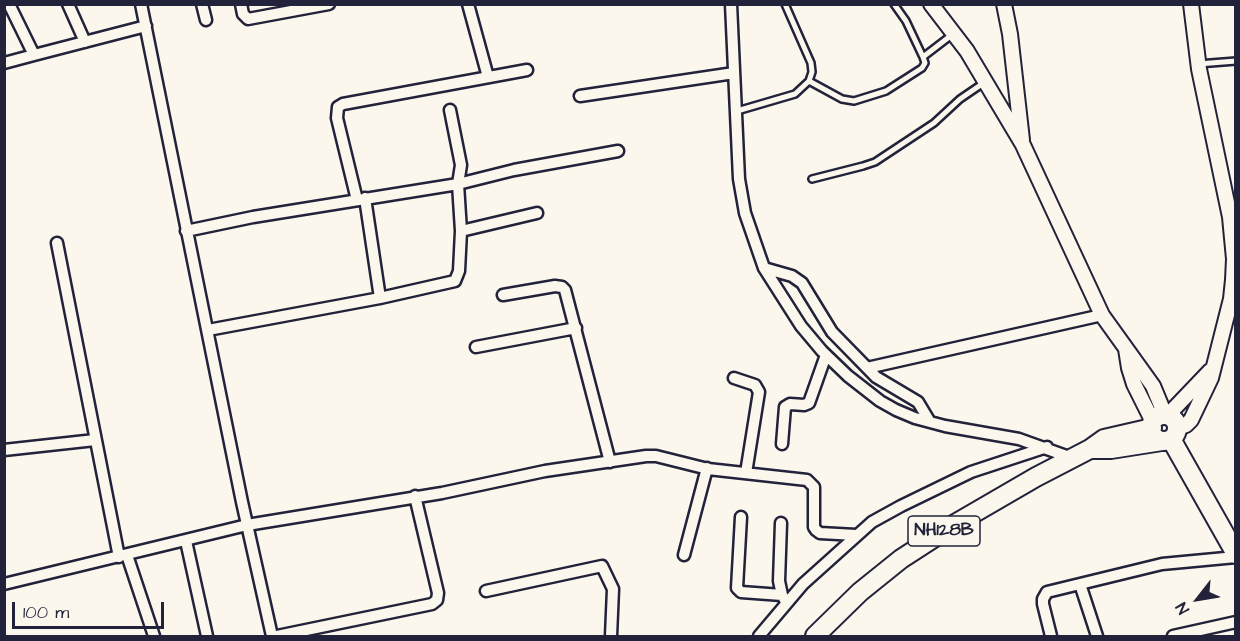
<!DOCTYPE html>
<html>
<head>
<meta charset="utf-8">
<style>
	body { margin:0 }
	#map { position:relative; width:1240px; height:641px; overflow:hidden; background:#fbf7ec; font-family:"Architects Daughter",sans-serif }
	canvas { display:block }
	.frame { position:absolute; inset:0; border:6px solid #22223b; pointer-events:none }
	.north { position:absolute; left:1168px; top:569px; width:60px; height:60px; -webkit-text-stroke:4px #fbf7ec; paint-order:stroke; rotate:239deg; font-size:16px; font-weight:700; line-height:24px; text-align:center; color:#22223b }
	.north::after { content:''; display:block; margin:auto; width:21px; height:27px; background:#22223b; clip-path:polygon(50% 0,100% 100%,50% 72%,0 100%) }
	.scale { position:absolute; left:12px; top:602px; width:152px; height:27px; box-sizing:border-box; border:3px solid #22223b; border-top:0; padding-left:8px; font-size:18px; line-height:21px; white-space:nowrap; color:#22223b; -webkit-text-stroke:4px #fbf7ec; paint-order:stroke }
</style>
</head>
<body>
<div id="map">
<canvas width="1240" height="641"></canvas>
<div class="frame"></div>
<div class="north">N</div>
<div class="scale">100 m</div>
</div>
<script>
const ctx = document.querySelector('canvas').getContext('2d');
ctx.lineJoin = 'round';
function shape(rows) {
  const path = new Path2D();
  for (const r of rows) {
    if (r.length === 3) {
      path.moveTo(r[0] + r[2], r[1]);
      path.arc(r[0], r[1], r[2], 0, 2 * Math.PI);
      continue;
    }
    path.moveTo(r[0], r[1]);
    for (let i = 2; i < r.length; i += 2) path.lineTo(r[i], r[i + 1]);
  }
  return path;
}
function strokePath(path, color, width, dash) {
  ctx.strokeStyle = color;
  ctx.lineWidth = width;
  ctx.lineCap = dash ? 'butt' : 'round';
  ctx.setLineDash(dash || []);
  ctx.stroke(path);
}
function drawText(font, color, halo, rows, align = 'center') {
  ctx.font = font + ' "Architects Daughter",sans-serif';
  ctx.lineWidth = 4.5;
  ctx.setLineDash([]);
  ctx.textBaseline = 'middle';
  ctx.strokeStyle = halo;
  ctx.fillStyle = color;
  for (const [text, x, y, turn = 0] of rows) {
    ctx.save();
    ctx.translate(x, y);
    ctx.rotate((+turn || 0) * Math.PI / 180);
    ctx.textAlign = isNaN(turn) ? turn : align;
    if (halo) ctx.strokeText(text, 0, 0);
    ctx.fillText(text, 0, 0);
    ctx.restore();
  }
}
const lane = shape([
	[923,57,953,34],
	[1198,64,1236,61],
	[809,81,842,99,854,101,886,91,922,68,925,63,923,57,906,21,894,4],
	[737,111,795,94,809,81,812,72,811,63,785,4],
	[812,179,863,166,875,162,934,123,960,99,985,82]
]);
const street = shape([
	[9,4,34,55,146,26],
	[68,4,85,42],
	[141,4,242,502,272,636],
	[202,4,206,20],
	[241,4,243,14,248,19,329,4],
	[468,4,488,77],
	[731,4,739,179,745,213,764,268,801,326,822,351,848,376,880,401,896,410,915,418,945,426,1019,439,1072,458],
	[4,63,34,55],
	[580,96,734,73],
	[365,198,380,298],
	[357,200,337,118,338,107,343,104,527,70],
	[186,231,253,217,458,184,514,170,618,151],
	[461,231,537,213],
	[57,243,119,557],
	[764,268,792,276,802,283,832,332,876,377,918,402,930,422],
	[503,295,555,286,562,287,565,290,610,462],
	[208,330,380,298,455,281,459,271,461,231,458,184,461,165,450,110],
	[476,347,576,328],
	[867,368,1102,315],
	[734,378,755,385,759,392,746,473],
	[782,444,785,407,790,404,804,405,809,403,826,355],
	[4,450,95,440],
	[741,517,737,588,741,592,782,595],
	[781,523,779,581,782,595,785,600],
	[186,541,207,636],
	[127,555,154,636],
	[684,555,707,468],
	[4,584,247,525,442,493,545,471,646,456,656,456,708,469,807,480,814,487,814,527,816,530,820,533,856,535],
	[1080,584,1097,636],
	[486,591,602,566,613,589,611,636],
	[277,636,432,604,437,600,438,593,415,496],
	[759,636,803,584,872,522,901,506,971,472,1047,447],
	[1051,636,1043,604,1043,599,1047,592,1162,564,1236,557],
	[1173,636,1236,622]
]);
const secondary = shape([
	[931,4,967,51,1023,145,1102,315,1153,386,1165,415],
	[1004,4,1010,34,1022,140],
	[1126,349,1129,368,1134,384,1153,422],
	[1167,416,1210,371],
	[1177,428,1186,425,1191,420,1211,378,1231,299,1233,280,1234,259,1230,217,1199,69,1191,4]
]);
const highway = shape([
	[1164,428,13],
	[1171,439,1236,554],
	[1090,449,1111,449,1162,441],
	[815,636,860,592,901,559,955,524,1036,477,1090,449,1104,439,1152,428]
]);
const shields = [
	[944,531,72]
];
const shieldNames = [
	["NH128B",944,531]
];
strokePath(lane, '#22223b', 10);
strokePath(street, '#22223b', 15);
strokePath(secondary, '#22223b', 18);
strokePath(highway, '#22223b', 22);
strokePath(lane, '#fbf7ec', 5);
strokePath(street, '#fbf7ec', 10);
strokePath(secondary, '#fbf7ec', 14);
strokePath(highway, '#fbf7ec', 18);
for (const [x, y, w] of shields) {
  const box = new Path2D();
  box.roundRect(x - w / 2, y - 15, w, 30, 4.5);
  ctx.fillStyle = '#fbf7ec';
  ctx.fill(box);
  strokePath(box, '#22223b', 1.5);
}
drawText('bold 18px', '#22223b', null, shieldNames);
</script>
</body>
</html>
